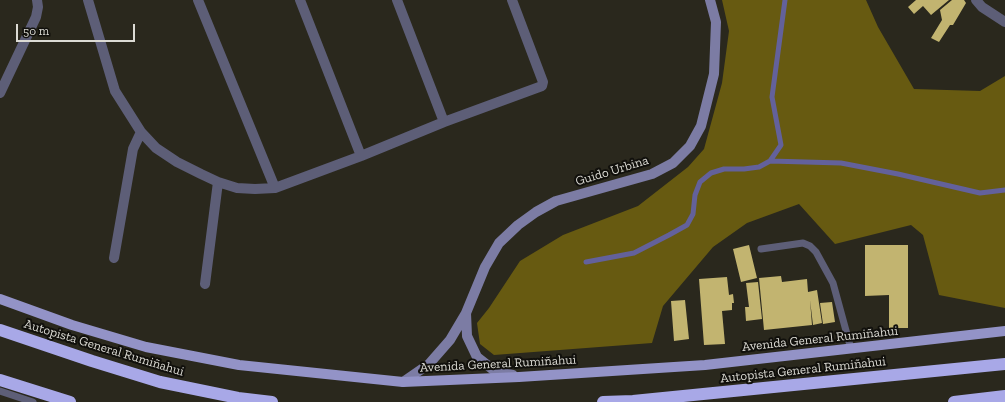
<!DOCTYPE html>
<html>
<head>
<meta charset="utf-8">
<style>
	body { margin:0 }
	#map { position:relative; width:1005px; height:402px; overflow:hidden; background:#2a281d; font-family:"Zilla Slab",serif }
	canvas { display:block }
	.scale { position:absolute; left:16px; top:24px; width:119px; height:18px; box-sizing:border-box; border:2px solid #dcdbd4; border-top:0; padding-left:5px; font-size:12px; line-height:14px; white-space:nowrap; color:#dcdbd4; -webkit-text-stroke:3px #11100c; paint-order:stroke }
</style>
</head>
<body>
<div id="map">
<canvas width="1005" height="402"></canvas>
<div class="scale">50 m</div>
</div>
<script>
const ctx = document.querySelector('canvas').getContext('2d');
ctx.lineJoin = 'round';
function paint(path, color) {
  ctx.fillStyle = color;
  ctx.fill(path, 'evenodd');
}
function shape(rows) {
  const path = new Path2D();
  for (const r of rows) {
    path.moveTo(r[0], r[1]);
    for (let i = 2; i < r.length; i += 2) path.lineTo(r[i], r[i + 1]);
  }
  return path;
}
function strokePath(path, color, width, dash) {
  ctx.strokeStyle = color;
  ctx.lineWidth = width;
  ctx.lineCap = dash ? 'butt' : 'round';
  ctx.setLineDash(dash || []);
  ctx.stroke(path);
}
function drawText(font, color, halo, rows, align = 'center') {
  ctx.font = font + ' "Zilla Slab",serif';
  ctx.lineWidth = 4;
  ctx.setLineDash([]);
  ctx.textBaseline = 'middle';
  ctx.strokeStyle = halo;
  ctx.fillStyle = color;
  for (const [text, x, y, turn = 0] of rows) {
    ctx.save();
    ctx.translate(x, y);
    ctx.rotate((+turn || 0) * Math.PI / 180);
    ctx.textAlign = isNaN(turn) ? turn : align;
    if (halo) ctx.strokeText(text, 0, 0);
    ctx.fillText(text, 0, 0);
    ctx.restore();
  }
}
const forest = shape([
	[722,0,866,0,878,27,914,89,980,91,1005,76,1005,308,939,295,923,235,911,225,835,244,799,204,747,223,713,247,663,306,652,343,494,355,480,344,477,323,489,308,520,261,563,235,638,206,688,167,704,149,722,83,729,31]
]);
const stream = shape([
	[770,161,781,145,772,97,785,0],
	[586,262,634,253,669,235,687,225,693,214,695,195,700,182,711,173,724,169,744,169,759,167,770,161,841,163,898,174,980,193,1005,190]
]);
const building = shape([
	[916,0,949,0,931,15,923,6,914,14,908,7],
	[952,0,964,0,966,3,953,25,950,25,939,42,931,38,942,20,940,10],
	[749,245,757,278,741,282,733,249],
	[865,245,908,245,908,328,889,328,889,295,865,296],
	[781,276,782,282,807,279,808,292,817,290,822,323,813,325,810,300,812,325,764,330,759,278],
	[727,277,729,295,733,294,734,303,732,303,732,310,722,311,725,344,704,345,699,279],
	[758,282,762,319,746,321,745,307,749,307,746,283],
	[685,300,689,339,674,341,671,301],
	[832,302,835,322,823,324,820,303]
]);
const lane = shape([
	[761,249,803,243,810,246,816,252,833,283,851,349],
	[0,391,33,402]
]);
const street = shape([
	[88,0,115,91,141,132,156,148,177,162,201,174,218,182,237,188,255,189,275,188,361,156,444,122,542,86,543,82,512,0],
	[198,0,275,188],
	[300,0,361,156],
	[397,0,444,122],
	[976,0,982,7,1005,22],
	[0,93,36,17,38,7,37,0],
	[114,258,133,149,141,132],
	[205,284,218,182]
]);
const secondary = shape([
	[466,313,467,336,477,357,496,372,513,375],
	[403,382,429,364,450,340,466,313,485,267,499,243,518,225,536,212,556,201,652,174,673,163,690,146,701,126,714,74,716,22,710,0]
]);
const primary = shape([
	[0,299,72,325,146,347,239,365,403,382,519,377,705,365,1005,331]
]);
const highway = shape([
	[0,330,92,361,160,382,238,398,272,402],
	[0,380,70,402],
	[603,402,633,401,1005,364],
	[954,402,1005,396]
]);
const streetNames = [
	["Guido Urbina",612,171,-17],
	["Avenida General Rumiñahui",820,339,-6],
	["Autopista General Rumiñahui",104,348,17],
	["Avenida General Rumiñahui",498,364,-3],
	["Autopista General Rumiñahui",803,370,-6]
];
paint(forest, '#675a11');
strokePath(stream, '#63619b', 5);
paint(building, '#c2b470');
strokePath(lane, '#5d5e77', 7);
strokePath(street, '#5d5e77', 10);
strokePath(secondary, '#7c7ca4', 10);
strokePath(primary, '#9393c7', 10);
strokePath(highway, '#a8a8e7', 12);
drawText('13px', '#dcdbd4', '#11100c', streetNames);
</script>
</body>
</html>
